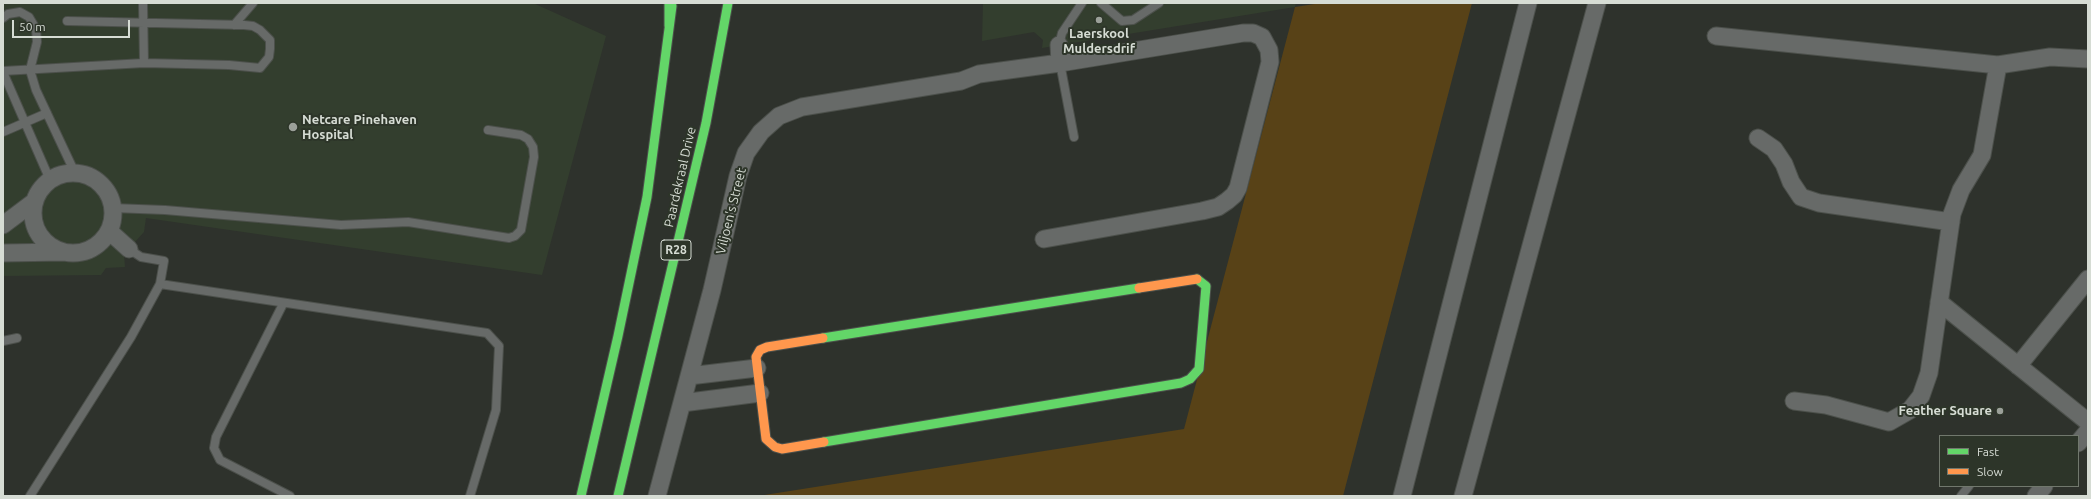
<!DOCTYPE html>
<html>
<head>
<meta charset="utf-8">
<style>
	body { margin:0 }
	#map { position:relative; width:2091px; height:499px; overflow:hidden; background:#2e322c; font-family:Ubuntu,sans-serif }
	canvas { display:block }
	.frame { position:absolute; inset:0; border:4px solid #d6dcd4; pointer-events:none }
	.legend { position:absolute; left:1939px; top:435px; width:140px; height:52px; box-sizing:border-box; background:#2d3529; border:1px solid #71786d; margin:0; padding:5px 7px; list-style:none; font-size:12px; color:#d6dcd4 }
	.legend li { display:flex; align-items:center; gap:8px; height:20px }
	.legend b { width:20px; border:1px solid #71786d }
	.scale { position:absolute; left:12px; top:20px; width:118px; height:18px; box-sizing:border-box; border:2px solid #d6dcd4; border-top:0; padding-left:5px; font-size:12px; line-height:14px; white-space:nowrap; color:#d6dcd4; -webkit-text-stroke:3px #2d3529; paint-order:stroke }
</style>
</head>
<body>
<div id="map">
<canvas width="2091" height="499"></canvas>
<div class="frame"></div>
<ul class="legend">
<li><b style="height:5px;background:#63d668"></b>Fast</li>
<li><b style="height:5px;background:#ff974d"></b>Slow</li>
</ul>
<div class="scale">50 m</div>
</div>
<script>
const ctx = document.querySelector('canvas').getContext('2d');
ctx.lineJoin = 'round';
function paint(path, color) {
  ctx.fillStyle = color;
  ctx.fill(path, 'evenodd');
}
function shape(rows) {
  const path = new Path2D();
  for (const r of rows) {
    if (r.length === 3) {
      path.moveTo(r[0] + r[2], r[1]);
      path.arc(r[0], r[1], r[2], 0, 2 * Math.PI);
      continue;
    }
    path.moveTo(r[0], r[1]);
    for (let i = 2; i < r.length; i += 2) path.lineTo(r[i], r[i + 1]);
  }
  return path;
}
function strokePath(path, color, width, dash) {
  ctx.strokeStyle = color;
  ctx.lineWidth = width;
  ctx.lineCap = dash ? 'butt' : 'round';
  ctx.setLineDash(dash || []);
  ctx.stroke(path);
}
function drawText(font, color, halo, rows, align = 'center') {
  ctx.font = font + ' Ubuntu,sans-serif';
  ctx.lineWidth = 4;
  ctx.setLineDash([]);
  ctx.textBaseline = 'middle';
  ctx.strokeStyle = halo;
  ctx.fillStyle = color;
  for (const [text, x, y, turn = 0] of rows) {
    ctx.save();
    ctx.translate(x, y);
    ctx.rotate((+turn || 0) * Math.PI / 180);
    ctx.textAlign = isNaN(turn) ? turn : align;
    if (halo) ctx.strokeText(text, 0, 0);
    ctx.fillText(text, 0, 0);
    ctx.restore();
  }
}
const built = shape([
	[3,3,533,3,606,36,542,275,146,218,144,232,124,254,125,267,106,268,101,275,3,276],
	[983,3,1296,3,1295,7,1042,48,1043,40,1034,32,982,41]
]);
const green = shape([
	[1321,3,1472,3,1343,496,758,496,1184,429,1295,7]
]);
const lane = shape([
	[143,3,144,63],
	[1101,3,1122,21,1133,20,1159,3],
	[3,18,8,14,20,12,29,17,36,29,37,42,30,70,36,90,75,173],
	[234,25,253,3],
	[1059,45,1062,33,1082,3],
	[1060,63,1074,137],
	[3,71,144,63,229,65,260,68,269,57,270,49,270,40,260,30,253,26,244,25,67,21],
	[3,72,50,180],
	[3,132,47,113],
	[113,208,165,210,341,225,408,222,509,238,515,236,521,230,534,157,533,147,528,139,521,135,488,130],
	[160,284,487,333,499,346,496,410,470,496],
	[283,304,216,437,214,448,220,460,290,496],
	[3,341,17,338],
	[30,496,131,337,160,284,164,261,141,257,129,249],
	[1961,496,1969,486]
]);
const street = shape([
	[1716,36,1998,65,2050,57,2088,59],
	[1758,138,1774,149,1784,164,1791,182,1801,197,1819,203,1951,222],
	[73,213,40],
	[3,225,35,201],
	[109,231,129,249],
	[1044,239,1202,211,1218,207,1227,201,1234,195,1238,188,1270,62,1269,50,1262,37,1253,33,1243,33,1060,63],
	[3,253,64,252],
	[1939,302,2088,422],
	[2018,366,2088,279],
	[689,376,757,368],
	[1794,401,1826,405,1889,422,1910,410,1921,396,1929,373,1952,214,1961,190,1982,155,1998,65],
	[682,403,760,393],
	[2078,443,2088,431],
	[657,496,712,290,738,176,746,153,761,132,779,116,802,107,961,81,979,74,1060,63,1059,45],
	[1402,496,1528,3],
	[1463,496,1597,3],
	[2036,496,2044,486]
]);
const fast = shape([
	[669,3,669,26],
	[823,338,1139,288],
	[824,442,1181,383,1190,379,1199,369,1206,286,1197,279],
	[581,496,618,336,647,197,672,6],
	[618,496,706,123,728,3]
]);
const slow = shape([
	[1139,288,1197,279],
	[823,338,767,347,760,350,756,357,766,439,775,447,782,449,824,442]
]);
const markers = [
	[1099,20,4,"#9ba099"],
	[293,127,5,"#9ba099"],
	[2000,411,4,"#9ba099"]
];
const shields = [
	[676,250,30]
];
const shieldNames = [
	["R28",676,250]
];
const poiNames = [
	["Laerskool",1099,34],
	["Muldersdrif",1099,49],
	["Netcare Pinehaven",302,120,"left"],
	["Hospital",302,135,"left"],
	["Feather Square",1992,411,"right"]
];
const streetNames = [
	["Paardekraal Drive",680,177,-77],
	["Viljoen's Street",731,211,-76]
];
paint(built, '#333e2e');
paint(green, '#584217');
strokePath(lane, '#4c504b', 10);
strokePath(street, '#4c504b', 19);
strokePath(fast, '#4c504b', 11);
strokePath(slow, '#4c504b', 11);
strokePath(lane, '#676a68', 8);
strokePath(street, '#676a68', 17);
strokePath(fast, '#63d668', 9);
strokePath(slow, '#ff974d', 9);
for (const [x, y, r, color] of markers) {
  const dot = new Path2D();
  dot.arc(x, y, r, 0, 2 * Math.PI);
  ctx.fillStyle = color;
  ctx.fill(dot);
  strokePath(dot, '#2d3529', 1.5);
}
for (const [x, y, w] of shields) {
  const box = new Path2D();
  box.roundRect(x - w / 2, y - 10, w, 20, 3);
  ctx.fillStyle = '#2d3529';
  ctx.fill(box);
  strokePath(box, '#d6dcd4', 1);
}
drawText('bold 12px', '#d6dcd4', null, shieldNames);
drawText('bold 13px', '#d6dcd4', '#2d3529', poiNames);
drawText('13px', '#d6dcd4', '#2d3529', streetNames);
</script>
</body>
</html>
